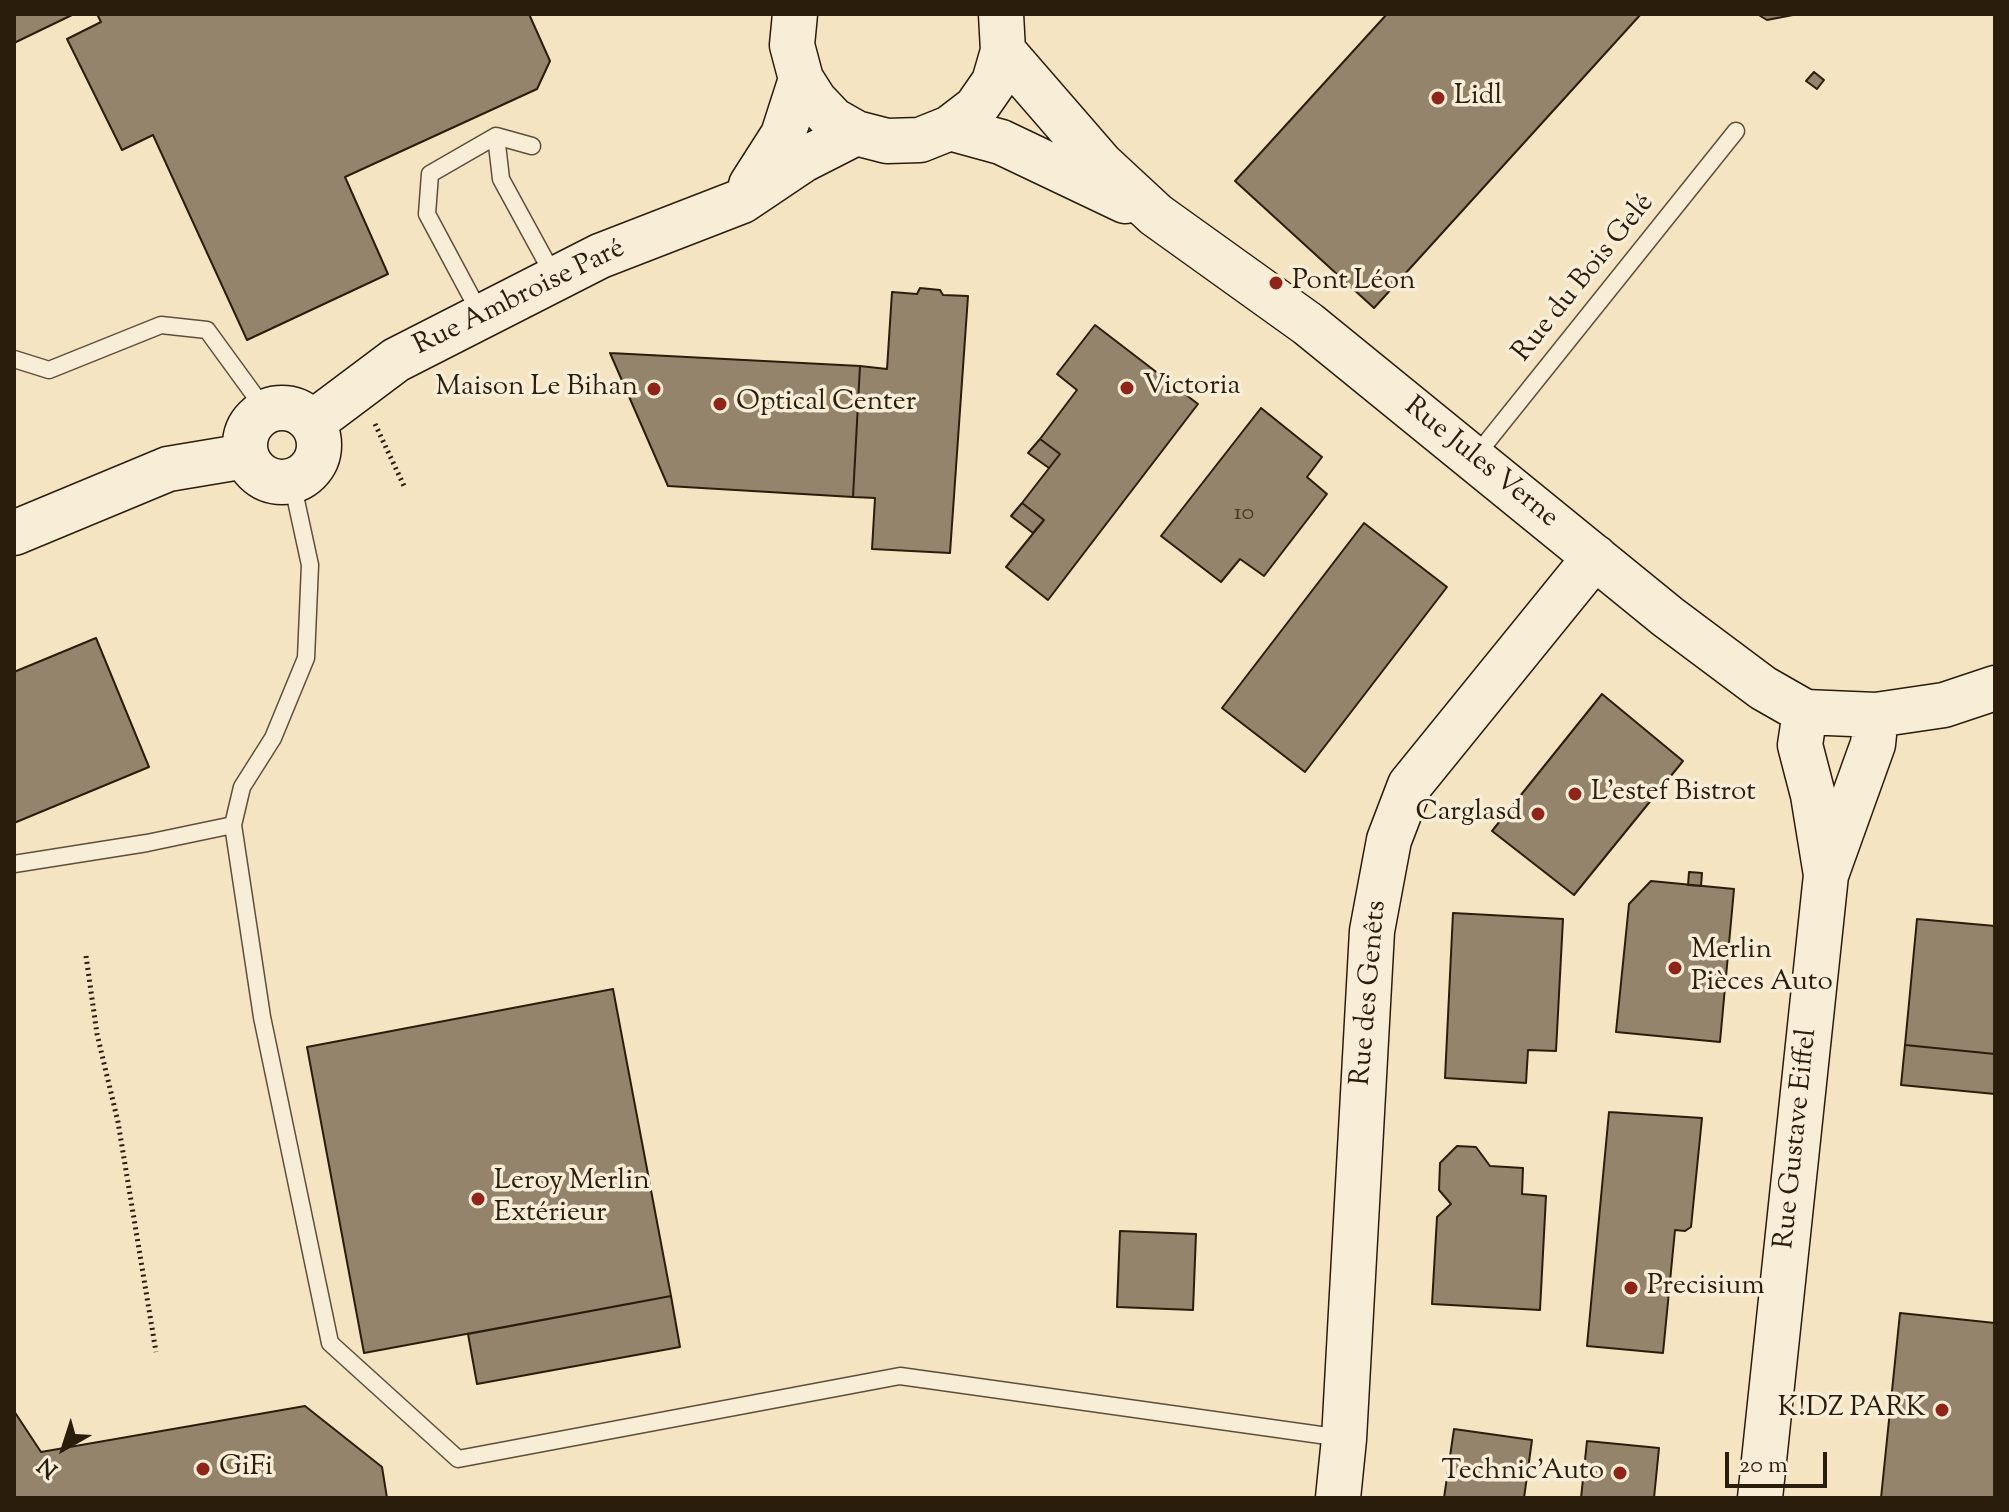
<!DOCTYPE html>
<html>
<head>
<meta charset="utf-8">
<style>
	body { margin:0 }
	#map { position:relative; width:2009px; height:1512px; overflow:hidden; background:#f5e4c2; font-family:"Sorts Mill Goudy",serif }
	canvas { display:block }
	.frame { position:absolute; inset:0; border:16px solid #2a1d0c; pointer-events:none }
	.north { position:absolute; left:24px; top:1408px; width:80px; height:80px; -webkit-text-stroke:6px #f8edd7; paint-order:stroke; rotate:219deg; font-size:22px; font-weight:700; line-height:32px; text-align:center; color:#2a1d0c }
	.north::after { content:''; display:block; margin:auto; width:28px; height:36px; background:#2a1d0c; clip-path:polygon(50% 0,100% 100%,50% 72%,0 100%) }
	.scale { position:absolute; left:1725px; top:1452px; width:102px; height:36px; box-sizing:border-box; border:4px solid #2a1d0c; border-top:0; padding-left:10px; font-size:24px; line-height:28px; white-space:nowrap; color:#2a1d0c; -webkit-text-stroke:6px #f8edd7; paint-order:stroke }
</style>
</head>
<body>
<div id="map">
<canvas width="2009" height="1512"></canvas>
<div class="frame"></div>
<div class="north">N</div>
<div class="scale">20 m</div>
</div>
<script>
const ctx = document.querySelector('canvas').getContext('2d');
ctx.lineJoin = 'round';
function paint(path, color) {
  ctx.fillStyle = color;
  ctx.fill(path, 'evenodd');
}
function shape(rows) {
  const path = new Path2D();
  for (const r of rows) {
    if (r.length === 3) {
      path.moveTo(r[0] + r[2], r[1]);
      path.arc(r[0], r[1], r[2], 0, 2 * Math.PI);
      continue;
    }
    path.moveTo(r[0], r[1]);
    for (let i = 2; i < r.length; i += 2) path.lineTo(r[i], r[i + 1]);
  }
  return path;
}
function strokePath(path, color, width, dash) {
  ctx.strokeStyle = color;
  ctx.lineWidth = width;
  ctx.lineCap = dash ? 'butt' : 'round';
  ctx.setLineDash(dash || []);
  ctx.stroke(path);
}
function drawText(font, color, halo, rows, align = 'center') {
  ctx.font = font + ' "Sorts Mill Goudy",serif';
  ctx.lineWidth = 7;
  ctx.setLineDash([]);
  ctx.textBaseline = 'middle';
  ctx.strokeStyle = halo;
  ctx.fillStyle = color;
  for (const [text, x, y, turn = 0] of rows) {
    ctx.save();
    ctx.translate(x, y);
    ctx.rotate((+turn || 0) * Math.PI / 180);
    ctx.textAlign = isNaN(turn) ? turn : align;
    if (halo) ctx.strokeText(text, 0, 0);
    ctx.fillText(text, 0, 0);
    ctx.restore();
  }
}
const building = shape([
	[14,14,74,14,14,43,14,14],
	[97,14,529,14,550,61,537,89,345,177,388,274,247,340,153,135,122,150,67,39,101,22,97,14],
	[1387,14,1641,14,1374,308,1235,181,1387,14],
	[1757,14,1798,14,1767,20,1757,14],
	[1814,72,1824,80,1817,89,1806,81,1814,72],
	[920,288,940,290,943,295,968,296,950,553,872,549,875,498,853,497,860,366,887,369,892,292,917,294,920,288],
	[1095,325,1198,404,1048,600,1006,567,1044,520,1022,503,1060,454,1040,439,1077,390,1057,374,1095,325],
	[610,353,860,366,853,497,668,486,610,353],
	[1261,408,1322,457,1307,477,1327,494,1264,576,1240,559,1221,582,1161,536,1261,408],
	[1040,439,1060,454,1049,468,1028,453,1040,439],
	[1022,503,1044,520,1033,533,1011,516,1022,503],
	[1364,523,1447,587,1305,772,1222,708,1364,523],
	[96,638,149,767,14,823,14,672,96,638],
	[1602,694,1683,761,1574,895,1492,831,1602,694],
	[1689,872,1702,873,1701,886,1688,885,1689,872],
	[1651,881,1734,889,1720,1042,1616,1032,1629,904,1651,881],
	[1453,913,1563,919,1556,1051,1528,1050,1526,1083,1445,1078,1453,913],
	[1917,919,1995,926,1995,1054,1905,1045,1917,919],
	[613,989,671,1296,364,1353,307,1047,613,989],
	[1905,1045,1995,1054,1995,1094,1901,1085,1905,1045],
	[1609,1112,1702,1118,1691,1227,1685,1231,1675,1230,1663,1353,1587,1346,1609,1112],
	[1457,1146,1476,1147,1490,1166,1523,1168,1522,1194,1546,1196,1540,1310,1432,1304,1437,1217,1451,1204,1439,1190,1440,1163,1457,1146],
	[1120,1231,1196,1234,1193,1310,1117,1307,1120,1231],
	[671,1296,680,1347,477,1384,468,1334,671,1296],
	[1900,1313,1995,1323,1995,1498,1881,1498,1900,1313],
	[305,1406,382,1467,387,1498,14,1498,14,1411,41,1452,305,1406],
	[1454,1429,1532,1440,1524,1498,1444,1498,1454,1429],
	[1587,1441,1659,1448,1654,1498,1581,1498,1587,1441]
]);
const path = shape([
	[375,424,405,488],
	[86,956,97,1034,118,1122,156,1352]
]);
const lane = shape([
	[496,136,501,179,555,278],
	[481,315,427,214,430,174,496,136,532,146],
	[14,359,49,370,161,325,207,330,266,411],
	[1474,458,1736,131],
	[233,825,262,1017,330,1343,458,1459,900,1376,1342,1438],
	[14,864,147,843,233,825,242,787,273,738,306,658,310,565,292,482]
]);
const secondary = shape([
	[795,14,792,45,801,79,815,101,833,120,856,133,887,141,920,140,950,128,976,108,994,82,1003,51,1001,14],
	[1003,51,1101,164,1156,215,1308,324,1668,617,1763,688,1805,712,1876,715,1944,705,1995,688],
	[950,128,1001,142,1125,201],
	[751,185,783,135,801,79],
	[282,445,37],
	[312,423,396,360,600,256,742,201,803,160,856,133],
	[14,533,168,469,246,456],
	[1805,712,1800,745,1813,795,1826,875,1873,744,1876,715],
	[1338,1498,1344,1439,1372,931,1389,840,1410,785,1595,557],
	[1760,1498,1826,875]
]);
const markers = [
	[1438,98,8,"#8f2418"],
	[1276,283,8,"#8f2418"],
	[1127,388,8,"#8f2418"],
	[654,389,8,"#8f2418"],
	[720,404,8,"#8f2418"],
	[1575,794,8,"#8f2418"],
	[1538,814,8,"#8f2418"],
	[1675,968,8,"#8f2418"],
	[478,1199,8,"#8f2418"],
	[1631,1288,8,"#8f2418"],
	[1942,1410,8,"#8f2418"],
	[203,1469,8,"#8f2418"],
	[1620,1473,8,"#8f2418"]
];
const numberNames = [
	["10",1244,515]
];
const poiNames = [
	["Lidl",1454,98],
	["Pont Léon",1292,283],
	["Victoria",1143,388],
	["Maison Le Bihan",638,389,"right"],
	["Optical Center",736,404],
	["L'estef Bistrot",1591,794],
	["Carglasd",1522,814,"right"],
	["Merlin",1691,952],
	["Pièces Auto",1691,984],
	["Leroy Merlin",494,1183],
	["Extérieur",494,1215],
	["Precisium",1647,1288],
	["K!DZ PARK",1926,1410,"right"],
	["GiFi",219,1469],
	["Technic'Auto",1604,1473,"right"]
];
const streetNames = [
	["Rue du Bois Gelé",1585,279,-51],
	["Rue Ambroise Paré",520,299,-26],
	["Rue Jules Verne",1480,464,39],
	["Rue des Genêts",1371,993,-85],
	["Rue Gustave Eiffel",1798,1139,-84]
];
paint(building, '#94846b');
strokePath(building, '#2a1d0c', 2);
strokePath(lane, '#5d4f3a', 19);
strokePath(secondary, '#2a1d0c', 47);
strokePath(path, '#2a1d0c', 5, [2, 4]);
strokePath(lane, '#f8edd7', 16);
strokePath(secondary, '#f8edd7', 44);
for (const [x, y, r, color] of markers) {
  const dot = new Path2D();
  dot.arc(x, y, r, 0, 2 * Math.PI);
  ctx.fillStyle = color;
  ctx.fill(dot);
  strokePath(dot, '#f8edd7', 3);
}
drawText('24px', '#443724', null, numberNames);
drawText('28px', '#2a1d0c', '#f8edd7', poiNames, 'left');
drawText('28px', '#2a1d0c', '#f8edd7', streetNames);
</script>
</body>
</html>
